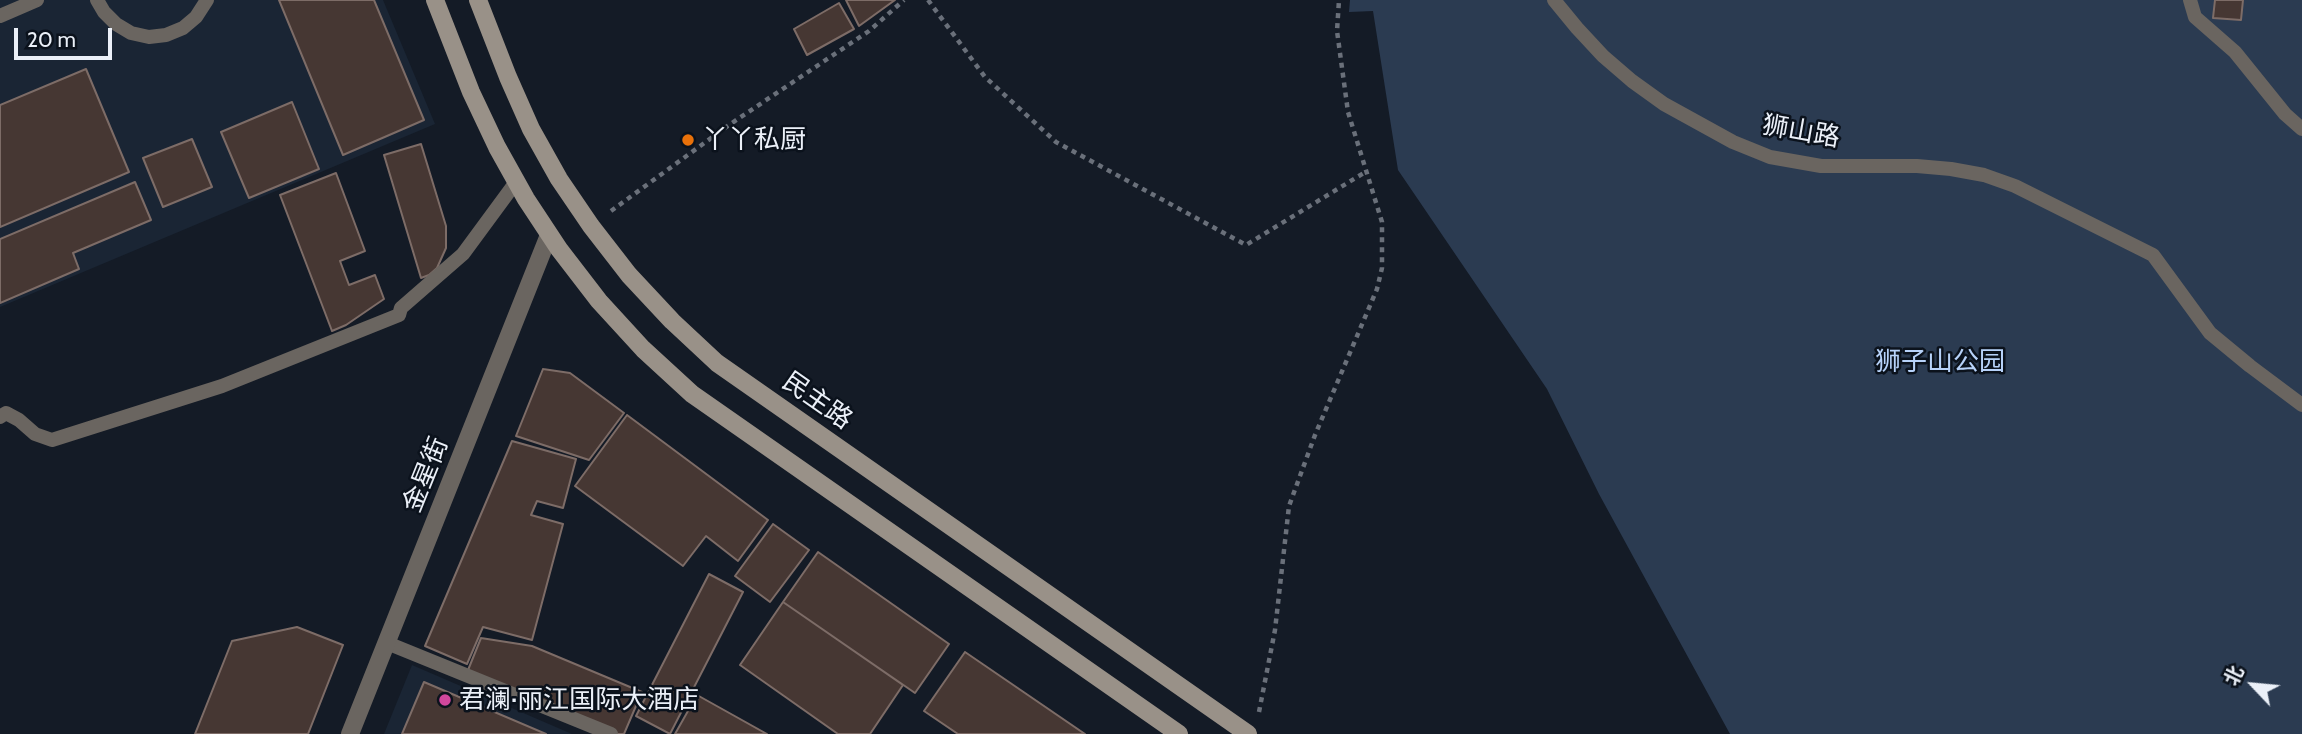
<!DOCTYPE html>
<html>
<head>
<meta charset="utf-8">
<style>
	body { margin:0 }
	#map { position:relative; width:2302px; height:734px; overflow:hidden; background:#141b26; font-family:Cabin,"Noto Sans SC",sans-serif }
	canvas { display:block }
	.north { position:absolute; left:2218px; top:650px; width:70px; height:70px; -webkit-text-stroke:5px #0b121c; paint-order:stroke; rotate:296deg; font-size:19px; font-weight:700; line-height:28px; text-align:center; color:#ebf0f8 }
	.north::after { content:''; display:block; margin:auto; width:24px; height:32px; background:#ebf0f8; clip-path:polygon(50% 0,100% 100%,50% 72%,0 100%) }
	.scale { position:absolute; left:14px; top:28px; width:98px; height:32px; box-sizing:border-box; border:4px solid #ebf0f8; border-top:0; padding-left:9px; font-size:21px; line-height:24px; white-space:nowrap; color:#ebf0f8; -webkit-text-stroke:5px #0b121c; paint-order:stroke }
</style>
</head>
<body>
<div id="map">
<canvas width="2302" height="734"></canvas>
<div class="north">北</div>
<div class="scale">20 m</div>
</div>
<script>
const ctx = document.querySelector('canvas').getContext('2d');
ctx.lineJoin = 'round';
function paint(path, color) {
  ctx.fillStyle = color;
  ctx.fill(path, 'evenodd');
}
function shape(rows) {
  const path = new Path2D();
  for (const r of rows) {
    path.moveTo(r[0], r[1]);
    for (let i = 2; i < r.length; i += 2) path.lineTo(r[i], r[i + 1]);
  }
  return path;
}
function strokePath(path, color, width, dash) {
  ctx.strokeStyle = color;
  ctx.lineWidth = width;
  ctx.lineCap = dash ? 'butt' : 'round';
  ctx.setLineDash(dash || []);
  ctx.stroke(path);
}
function drawText(font, color, halo, rows, align = 'center') {
  ctx.font = font + ' Cabin,"Noto Sans SC",sans-serif';
  ctx.lineWidth = 5;
  ctx.setLineDash([]);
  ctx.textBaseline = 'middle';
  ctx.strokeStyle = halo;
  ctx.fillStyle = color;
  for (const [text, x, y, turn = 0] of rows) {
    ctx.save();
    ctx.translate(x, y);
    ctx.rotate((+turn || 0) * Math.PI / 180);
    ctx.textAlign = isNaN(turn) ? turn : align;
    if (halo) ctx.strokeText(text, 0, 0);
    ctx.fillText(text, 0, 0);
    ctx.restore();
  }
}
const built = shape([
	[0,0,383,0,435,124,0,307],
	[412,665,572,734,384,734]
]);
const green = shape([
	[1350,0,2302,0,2302,734,1730,734,1599,494,1547,389,1398,170,1373,11,1349,12]
]);
const building = shape([
	[279,0,374,0,424,120,343,155,279,0],
	[846,0,895,0,859,26,846,0],
	[2215,0,2243,0,2241,20,2213,18,2215,0],
	[839,3,854,29,807,55,794,29,839,3],
	[86,69,129,172,0,227,0,105,86,69],
	[292,102,319,169,249,198,221,132,292,102],
	[192,139,212,187,163,207,143,158,192,139],
	[421,144,446,226,446,248,437,268,429,275,421,278,384,155,421,144],
	[336,173,365,251,340,261,349,285,375,275,384,299,346,325,332,331,280,195,336,173],
	[135,182,151,220,73,253,79,269,0,303,0,239,135,182],
	[543,369,570,373,624,413,589,460,516,436,543,369],
	[627,415,768,520,738,561,706,536,683,566,575,486,627,415],
	[512,441,576,459,563,508,537,501,531,515,563,524,532,640,483,627,467,664,425,646,512,441],
	[773,524,809,550,770,602,735,576,773,524],
	[818,552,949,644,915,693,783,602,818,552],
	[709,574,743,592,670,734,636,716,709,574],
	[783,602,903,685,870,734,838,734,740,665,783,602],
	[297,627,343,645,308,734,195,734,232,641,297,627],
	[481,638,532,646,642,692,624,734,609,734,466,675,481,638],
	[965,652,1085,734,958,734,924,711,965,652],
	[424,682,546,734,402,734,424,682],
	[697,695,767,734,675,734,697,695]
]);
const path = shape([
	[928,0,985,77,1056,142,1246,245,1367,171],
	[611,211,729,125,869,31,904,0],
	[1259,712,1275,630,1289,506,1315,435,1377,289,1382,268,1382,222,1348,112,1337,31,1339,0]
]);
const lane = shape([
	[97,0,104,12,116,24,131,33,149,37,166,35,183,28,196,17,207,0],
	[1554,0,1577,28,1603,56,1632,81,1664,104,1733,142,1770,157,1821,166,1917,166,1951,169,1984,175,2015,186,2153,255,2210,333,2250,366,2302,405],
	[2190,0,2195,17,2235,52,2285,114,2302,129],
	[0,16,37,0],
	[0,417,6,413,19,420,35,434,52,440,222,386,399,315,401,308,463,254,516,182],
	[387,643,611,734]
]);
const street = shape([
	[350,734,549,235]
]);
const secondary = shape([
	[435,0,471,92,497,147,526,199,559,249,599,301,643,349,692,394,1179,734],
	[478,0,508,77,531,129,559,179,591,226,629,275,672,321,717,363,1248,734]
]);
const markers = [
	[688,140,7,"#e8710a"],
	[445,700,7,"#d1479c"]
];
const streetNames = [
	["狮山路",1801,132,10],
	["民主路",817,401,35],
	["金星街",426,475,-68]
];
const poiNames = [
	["丫丫私厨",702,140],
	["君澜·丽江国际大酒店",459,700]
];
const parkNames = [
	["狮子山公园",1940,362]
];
paint(built, '#1a2534');
paint(green, '#2b3b51');
paint(building, '#463733');
strokePath(building, '#7d6c67', 2);
strokePath(path, '#6a707a', 4.5, [5, 5]);
strokePath(lane, '#6a6560', 14);
strokePath(street, '#6a6560', 18);
strokePath(secondary, '#999188', 18);
for (const [x, y, r, color] of markers) {
  const dot = new Path2D();
  dot.arc(x, y, r, 0, 2 * Math.PI);
  ctx.fillStyle = color;
  ctx.fill(dot);
  strokePath(dot, '#0b121c', 2.5);
}
drawText('26px', '#ebf0f8', '#0b121c', streetNames);
drawText('26px', '#ebf0f8', '#0b121c', poiNames, 'left');
drawText('26px', '#b7d2f9', '#0b121c', parkNames);
</script>
</body>
</html>
